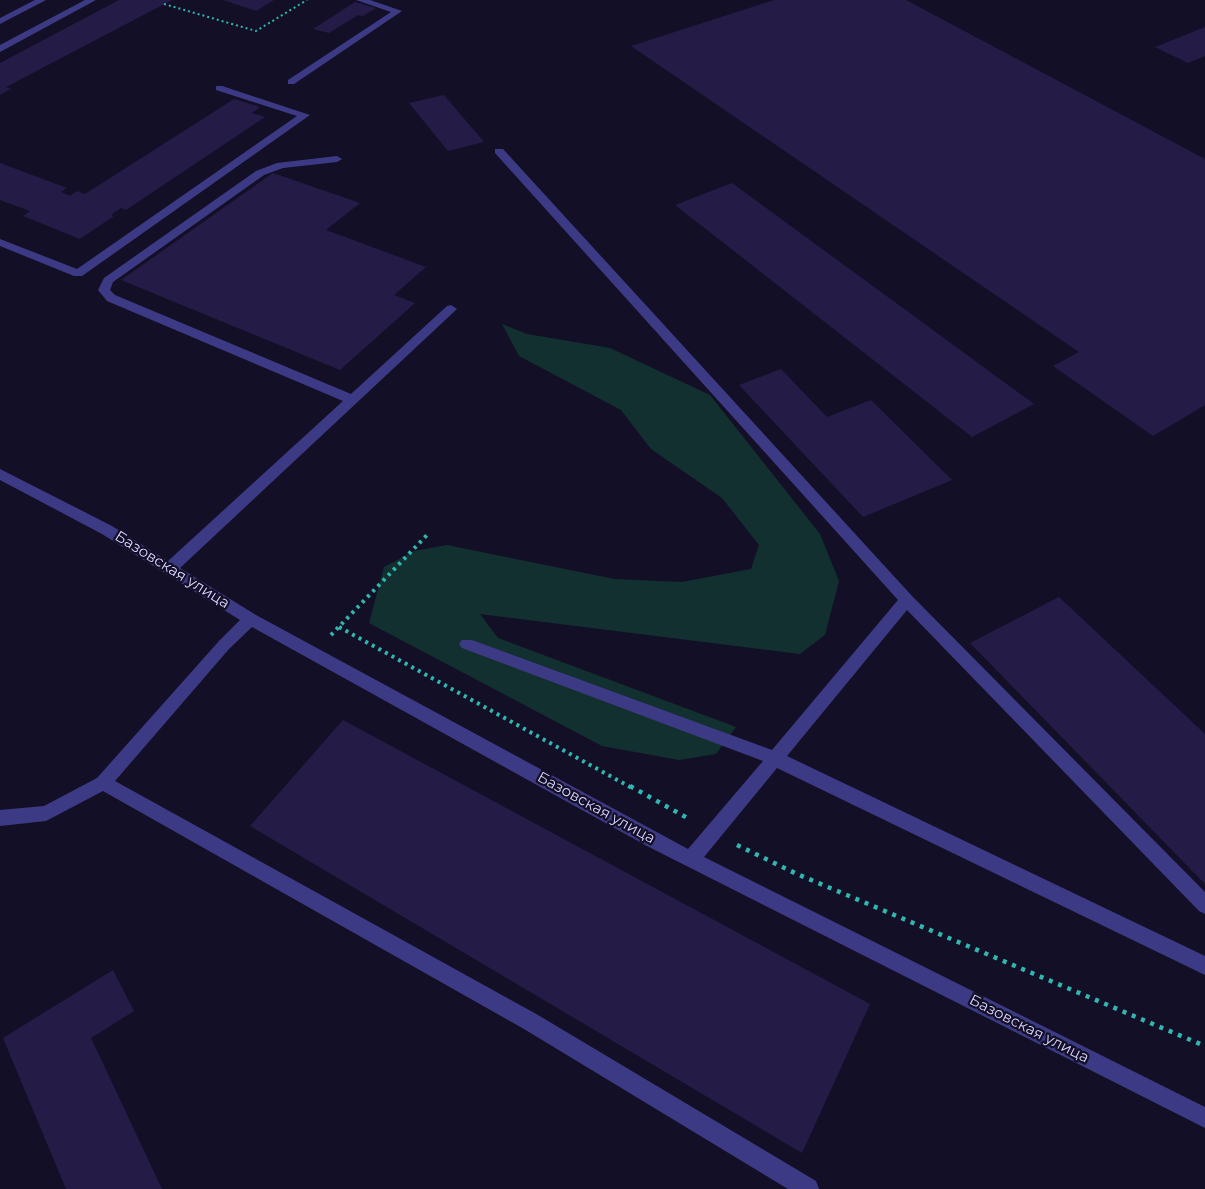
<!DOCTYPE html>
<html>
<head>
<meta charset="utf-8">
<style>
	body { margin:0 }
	canvas { display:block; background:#130f26 }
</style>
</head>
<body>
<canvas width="1205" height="1189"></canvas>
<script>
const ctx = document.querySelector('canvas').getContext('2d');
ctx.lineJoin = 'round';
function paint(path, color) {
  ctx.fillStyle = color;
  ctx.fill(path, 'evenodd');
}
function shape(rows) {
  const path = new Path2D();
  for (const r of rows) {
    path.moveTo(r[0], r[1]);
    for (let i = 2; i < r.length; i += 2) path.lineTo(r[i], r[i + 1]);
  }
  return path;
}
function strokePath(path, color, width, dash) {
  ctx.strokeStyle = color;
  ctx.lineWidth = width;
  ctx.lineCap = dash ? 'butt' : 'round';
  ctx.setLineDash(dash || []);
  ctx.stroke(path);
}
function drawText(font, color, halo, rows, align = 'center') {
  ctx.font = font + ' Montserrat,sans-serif';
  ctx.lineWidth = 4.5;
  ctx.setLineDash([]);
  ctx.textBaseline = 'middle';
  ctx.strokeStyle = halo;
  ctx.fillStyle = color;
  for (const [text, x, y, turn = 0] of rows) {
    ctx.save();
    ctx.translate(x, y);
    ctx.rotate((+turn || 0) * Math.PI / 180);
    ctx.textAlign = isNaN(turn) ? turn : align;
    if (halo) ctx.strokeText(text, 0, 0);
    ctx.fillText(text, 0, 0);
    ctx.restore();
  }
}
const green = shape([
	[502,324,527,334,610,348,710,395,820,534,839,581,825,635,800,654,480,614,498,638,736,727,716,754,679,760,602,746,369,623,384,567,414,551,447,545,614,579,682,582,751,569,759,545,722,498,651,449,621,410,519,356]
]);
const building = shape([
	[119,0,172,0,6,87,11,89,0,95,0,63],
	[223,0,274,0,256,11],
	[774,0,906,0,1205,159,1205,405,1153,436,1053,366,1079,352,631,46],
	[355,2,376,8,363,16,358,15,329,33,313,29],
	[1205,27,1205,56,1188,63,1155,47],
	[444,95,484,142,448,151,409,103],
	[234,99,260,107,252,113,265,117,126,210,121,208,111,215,114,216,80,239,23,216,30,211,0,200,0,163,67,188,61,192,70,196,77,191,85,194],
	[273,173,360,203,326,230,426,267,394,295,415,303,340,370,121,280],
	[732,183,1034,404,972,437,675,205],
	[781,369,827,417,871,400,952,480,863,517,739,385],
	[1059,597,1205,734,1205,884,970,643],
	[343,720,870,1004,802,1153,250,826],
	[113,970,134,1011,91,1038,162,1189,66,1189,3,1038]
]);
const pathFar2 = shape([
	[164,4,256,31,307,0]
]);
const pathFar1 = shape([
	[339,627,632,788],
	[331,635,427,535]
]);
const path = shape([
	[630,786,691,820],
	[737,845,797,874,1205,1046]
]);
const minor = shape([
	[35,0,46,0,0,24,0,18,35,0],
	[85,0,96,0,0,52,0,45,85,0],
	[356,0,370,0,402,11,294,84,288,84,288,80,391,12,356,0],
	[216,86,222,86,310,115,82,276,74,276,0,246,0,239,77,269,297,116,216,90,216,86],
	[495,149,503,149,912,596,1205,892,1205,914,1199,911,907,610,787,756,1205,956,1205,975,777,768,704,857,1205,1107,1205,1128,647,846,252,627,229,649,115,781,538,1015,816,1181,819,1189,788,1189,524,1029,103,791,46,821,0,826,0,810,44,806,97,778,219,641,240,620,102,534,0,480,0,469,112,526,168,561,343,401,107,301,98,290,104,278,256,171,277,163,337,156,342,159,337,162,283,168,264,175,113,282,110,290,115,295,351,394,447,306,451,305,457,309,180,568,256,615,688,849,763,761,462,648,459,644,462,640,472,640,772,750,898,600,495,153,495,149]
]);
const streetNames = [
	["Базовская улица",172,570,32],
	["Базовская улица",596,808,29],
	["Базовская улица",1029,1029,27]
];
paint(green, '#12302f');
paint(building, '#241b47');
strokePath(pathFar2, '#2fb8b0', 2, [2, 3]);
strokePath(pathFar1, '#2fb8b0', 4, [3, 4.5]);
strokePath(path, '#2fb8b0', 4.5, [4, 6]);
paint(minor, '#3d3a85');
drawText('15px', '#d9d4ff', '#130f26', streetNames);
</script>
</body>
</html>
